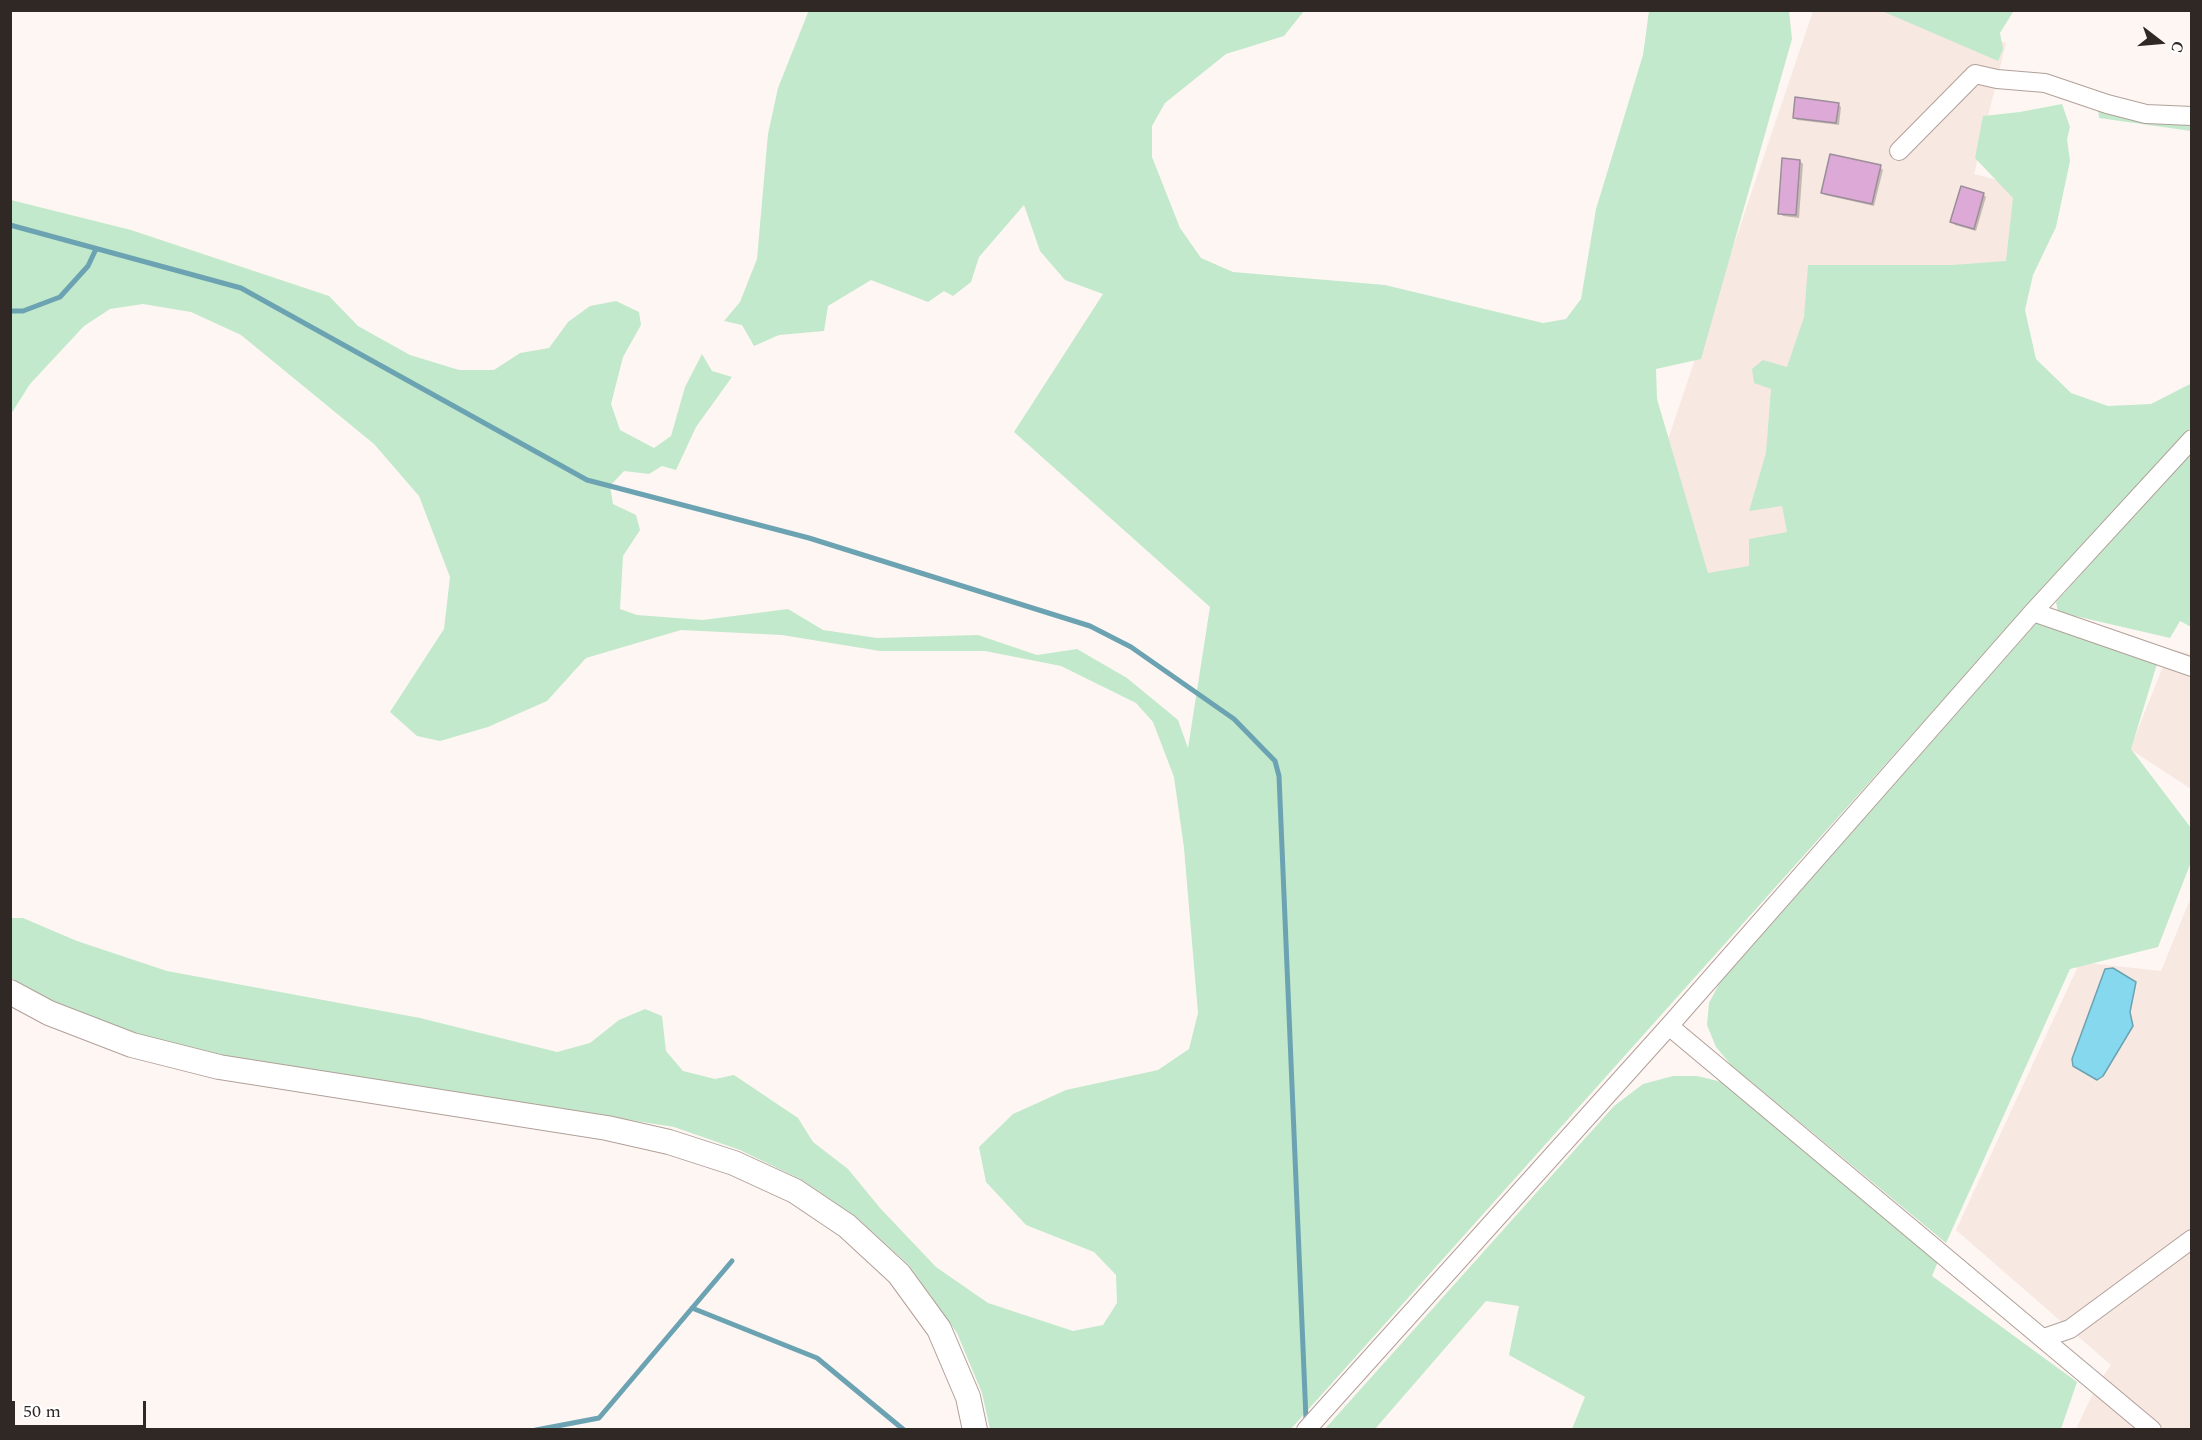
<!DOCTYPE html>
<html>
<head>
<meta charset="utf-8">
<style>
	body { margin:0 }
	#map { position:relative; width:2202px; height:1440px; overflow:hidden; background:#fef6f3; font-family:Spectral,serif }
	canvas { display:block }
	.frame { position:absolute; inset:0; border:12px solid #2f2825; pointer-events:none }
	.north { position:absolute; left:2130px; top:12px; width:60px; height:60px; -webkit-text-stroke:4px #fff; paint-order:stroke; rotate:106deg; font-size:16px; font-weight:700; line-height:24px; text-align:center; color:#2f2825 }
	.north::after { content:''; display:block; margin:auto; width:21px; height:27px; background:#2f2825; clip-path:polygon(50% 0,100% 100%,50% 72%,0 100%) }
	.scale { position:absolute; left:12px; top:1401px; width:134px; height:27px; box-sizing:border-box; border:3px solid #2f2825; border-top:0; padding-left:8px; font-size:18px; line-height:21px; white-space:nowrap; color:#2f2825; -webkit-text-stroke:4px #fff; paint-order:stroke }
</style>
</head>
<body>
<div id="map">
<canvas width="2202" height="1440"></canvas>
<div class="frame"></div>
<div class="north">С</div>
<div class="scale">50 m</div>
</div>
<script>
const ctx = document.querySelector('canvas').getContext('2d');
ctx.lineJoin = 'round';
function paint(path, color) {
  ctx.fillStyle = color;
  ctx.fill(path, 'evenodd');
}
function shape(rows) {
  const path = new Path2D();
  for (const r of rows) {
    path.moveTo(r[0], r[1]);
    for (let i = 2; i < r.length; i += 2) path.lineTo(r[i], r[i + 1]);
  }
  return path;
}
function strokePath(path, color, width, dash) {
  ctx.strokeStyle = color;
  ctx.lineWidth = width;
  ctx.lineCap = dash ? 'butt' : 'round';
  ctx.setLineDash(dash || []);
  ctx.stroke(path);
}
const built = shape([
	[1813,11,1885,11,2006,43,1974,174,2028,188,1904,666,1709,654,1665,448],
	[2170,649,2191,654,2191,789,2130,749],
	[2191,897,2191,1429,2076,1429,2097,1385,2111,1365,1956,1230,2080,962,2161,971]
]);
const green = shape([
	[809,10,1304,11,1284,36,1226,54,1165,103,1152,126,1152,157,1180,228,1201,258,1233,272,1385,285,1543,323,1566,319,1581,299,1596,209,1643,55,1649,11,1789,11,1792,39,1701,359,1656,369,1657,399,1708,573,1749,566,1749,539,1787,532,1782,506,1749,511,1766,453,1771,389,1754,383,1752,369,1763,360,1787,367,1804,317,1808,265,1952,265,2006,261,2013,198,1975,158,1983,116,2020,112,2062,104,2070,127,2067,139,2070,161,2056,227,2033,275,2025,310,2036,359,2071,393,2108,406,2151,404,2192,383,2191,427,2026,607,1290,1430,990,1429,982,1393,957,1333,909,1265,855,1216,802,1180,740,1150,674,1127,222,1056,137,1034,54,1002,11,978,11,918,23,918,77,941,167,971,420,1018,557,1052,590,1043,619,1020,645,1009,662,1016,666,1051,683,1071,715,1079,734,1075,798,1118,813,1142,848,1169,880,1208,936,1267,988,1303,1073,1331,1103,1325,1117,1303,1116,1275,1094,1252,1026,1225,986,1182,979,1147,1013,1114,1066,1090,1158,1070,1189,1049,1198,1013,1184,848,1174,777,1153,722,1136,703,1061,666,985,651,880,651,782,635,681,630,586,658,547,701,488,727,440,741,417,736,390,712,444,629,450,577,419,496,374,444,241,335,191,312,143,304,110,309,84,326,30,384,11,414,11,200,131,230,329,296,358,326,410,355,459,370,494,370,520,353,549,348,568,322,590,306,616,301,639,312,641,325,623,357,611,404,620,430,654,448,671,436,685,387,702,354,712,371,732,377,696,427,676,470,662,466,649,474,624,471,610,486,613,504,636,515,640,530,623,556,620,609,637,615,703,620,788,609,823,630,877,638,978,635,1037,655,1077,649,1127,678,1178,720,1188,748,1210,607,1014,432,1103,294,1065,280,1040,251,1024,205,979,257,971,282,953,296,944,291,928,302,871,280,828,306,824,331,779,335,754,346,742,325,724,321,740,302,757,259,768,134,778,88],
	[1882,11,1882,10,2017,11,2013,12,2000,33,2003,49,1998,61],
	[2098,108,2191,121,2191,131,2099,118],
	[2191,452,2191,627,2180,621,2170,638,2058,612,2056,602],
	[2038,621,2157,664,2131,749,2191,828,2191,862,2158,947,2070,969,1946,1243,1732,1066,1716,1047,1707,1025,1709,1003,1719,984],
	[1673,1076,1697,1076,1722,1082,1939,1259,1932,1276,2077,1382,2061,1429,1572,1429,1585,1397,1509,1355,1519,1306,1486,1301,1375,1429,1324,1430,1614,1106,1643,1084]
]);
const water = shape([
	[2113,968,2136,982,2130,1012,2133,1026,2103,1076,2097,1080,2073,1066,2072,1059,2105,969,2113,968]
]);
const shadow = shape([
	[1838,104,1841,107,1839,125,1797,120,1794,117],
	[1800,161,1803,164,1799,218,1783,216,1780,213],
	[1880,167,1883,170,1874,206,1825,195,1822,192],
	[1983,194,1986,197,1976,231,1955,225,1952,222]
]);
const stream = shape([
	[10,225,241,288,587,480,809,538,1090,626,1131,647,1234,719,1275,761,1279,776,1306,1419],
	[10,311,23,311,60,297,88,266,96,249],
	[692,1308,817,1358,904,1430],
	[536,1430,599,1418,732,1261]
]);
const building = shape([
	[1795,97,1839,103,1836,123,1793,118,1795,97],
	[1830,154,1881,165,1872,204,1821,193,1830,154],
	[1782,158,1800,160,1796,215,1778,214,1782,158],
	[1961,186,1984,193,1974,229,1950,222,1961,186]
]);
const minor = shape([
	[1899,151,1975,74,1997,79,2045,83,2107,104,2146,114,2192,116],
	[2033,612,2192,667],
	[1669,1026,2152,1430],
	[2044,1338,2070,1329,2192,1239],
	[1306,1430,1669,1026,2033,612,2192,439]
]);
const major = shape([
	[10,992,49,1013,132,1045,219,1067,607,1128,669,1142,734,1163,795,1191,847,1226,899,1274,939,1329,968,1397,975,1430]
]);
paint(built, '#f8e8e2');
paint(green, '#c2e9cb');
paint(water, '#86d8ee');
strokePath(water, '#6ca3b2', 1.5);
paint(shadow, '#0003');
strokePath(stream, '#6ca3b2', 5);
paint(building, '#dda9d7');
strokePath(building, '#9b8e99', 1.5);
strokePath(minor, '#b1a099', 20);
strokePath(major, '#b1a099', 26);
strokePath(minor, '#fff', 18);
strokePath(major, '#fff', 24);
</script>
</body>
</html>
